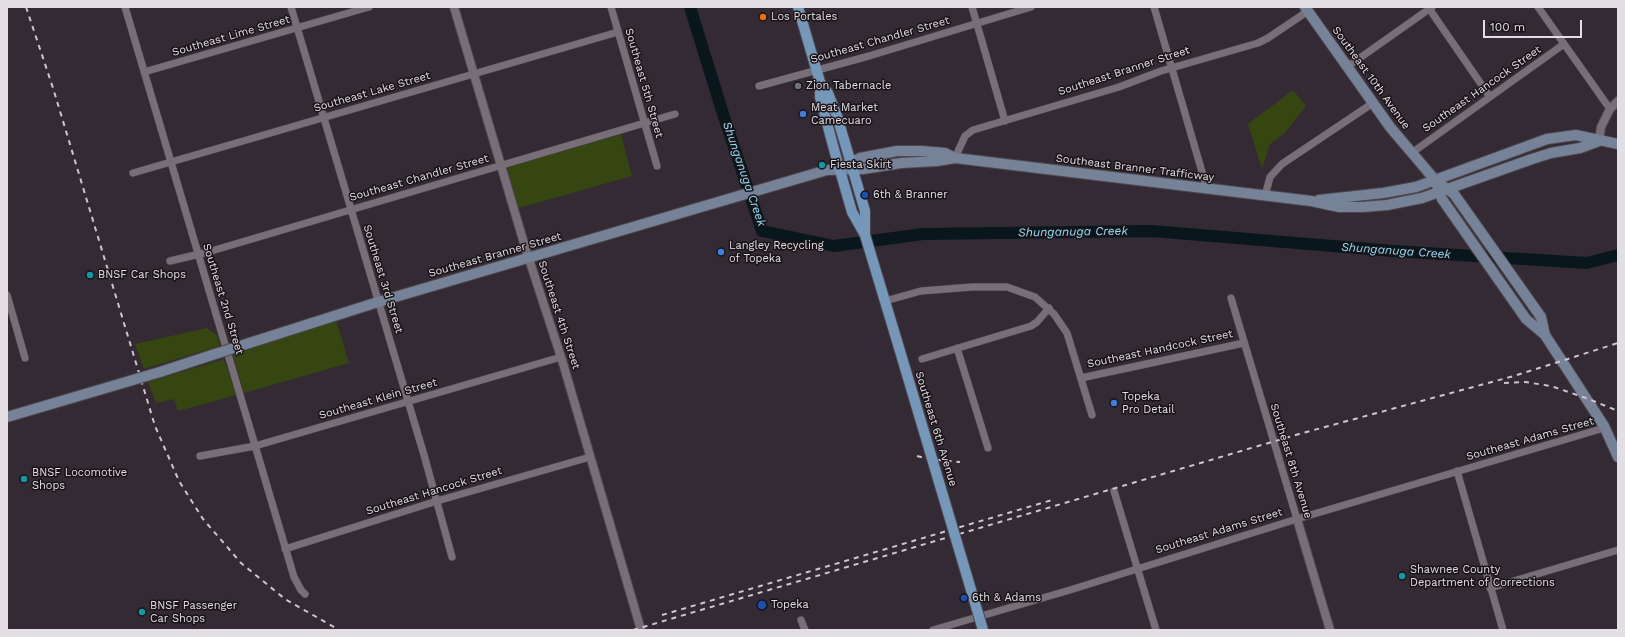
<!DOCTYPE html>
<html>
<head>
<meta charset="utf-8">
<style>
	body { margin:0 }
	#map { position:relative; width:1625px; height:637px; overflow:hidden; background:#332a33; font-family:"Work Sans",sans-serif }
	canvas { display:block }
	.frame { position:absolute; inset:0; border:8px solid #e3dee3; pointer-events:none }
	.scale { position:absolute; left:1483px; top:20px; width:99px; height:18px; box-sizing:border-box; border:2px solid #e3dee3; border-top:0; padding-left:5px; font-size:12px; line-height:14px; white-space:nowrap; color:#e3dee3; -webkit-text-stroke:3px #181418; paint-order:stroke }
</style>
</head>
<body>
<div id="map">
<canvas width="1625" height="637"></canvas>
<div class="frame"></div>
<div class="scale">100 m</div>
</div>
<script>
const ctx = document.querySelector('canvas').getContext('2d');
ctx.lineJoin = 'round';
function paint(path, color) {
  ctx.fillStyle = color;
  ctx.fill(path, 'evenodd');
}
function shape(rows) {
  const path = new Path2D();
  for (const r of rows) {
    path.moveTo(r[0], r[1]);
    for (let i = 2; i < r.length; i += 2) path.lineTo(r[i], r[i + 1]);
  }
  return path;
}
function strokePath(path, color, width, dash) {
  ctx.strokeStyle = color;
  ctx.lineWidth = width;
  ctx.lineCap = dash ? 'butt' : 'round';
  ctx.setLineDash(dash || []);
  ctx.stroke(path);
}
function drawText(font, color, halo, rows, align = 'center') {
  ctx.font = font + ' "Work Sans",sans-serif';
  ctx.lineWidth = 3;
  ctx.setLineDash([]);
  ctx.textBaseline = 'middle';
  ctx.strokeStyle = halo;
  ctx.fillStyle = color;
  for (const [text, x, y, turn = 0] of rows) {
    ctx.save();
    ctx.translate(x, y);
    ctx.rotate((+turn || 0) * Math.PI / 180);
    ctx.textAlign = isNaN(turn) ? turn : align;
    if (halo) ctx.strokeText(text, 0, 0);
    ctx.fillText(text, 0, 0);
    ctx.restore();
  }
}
const green = shape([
	[1293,90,1306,106,1285,133,1270,144,1262,169,1248,124],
	[621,134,632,176,519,208,507,170,509,167],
	[336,320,349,363,244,393,233,355],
	[207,328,217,335,220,346,144,369,135,344],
	[224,359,236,395,178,411,174,399,156,403,148,382]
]);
const river = shape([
	[690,7,724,117,762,231,834,246,923,234,1152,231,1393,251,1587,263,1618,255]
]);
const minor = shape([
	[125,7,294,577,301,590,305,594],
	[291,7,424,455,452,557],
	[611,7,657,166],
	[972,7,1005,121],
	[1154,7,1207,189],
	[1428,7,1490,97],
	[1538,7,1610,109],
	[1347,67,1432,7],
	[144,72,369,7],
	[759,86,869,56,1031,7],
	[1413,152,1564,44],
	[955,158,965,136,973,130,1119,87,1161,71,1258,43,1268,38,1308,11],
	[133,173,618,32],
	[1265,196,1270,177,1282,164,1373,103],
	[170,261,208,252,675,114],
	[7,295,25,358],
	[1231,298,1297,519],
	[885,301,921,291,972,287,1007,287,1035,297,1054,314,1067,333,1092,415],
	[957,348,988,448],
	[922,359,1031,326,1037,322,1049,308],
	[1081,378,1244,343],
	[200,456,255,446,561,357],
	[1457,471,1503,630],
	[1114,491,1156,630],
	[285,549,437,501,590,457],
	[1490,588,1618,550],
	[801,620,805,630],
	[933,630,1070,590,1297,519,1604,428]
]);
const tertiary = shape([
	[454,7,526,250,562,360,641,630],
	[1599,141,1601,127,1610,109,1618,101],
	[1297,519,1330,630]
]);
const secondary = shape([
	[1305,7,1390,127,1435,180,1442,199,1526,319,1545,335,1604,426,1618,457],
	[839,168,860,158,897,151,921,151,945,153,955,158,1311,201,1339,207,1363,207,1387,205,1422,198,1532,159,1551,153,1580,148,1599,141],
	[1443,186,1454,194,1541,317,1545,335],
	[1319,200,1383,193,1416,187,1547,139,1576,135,1618,144],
	[240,346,378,302,827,170,863,169,901,163,937,161,955,158],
	[160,372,212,355]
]);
const primary = shape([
	[798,7,820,82,828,93,837,116,865,211,865,233],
	[820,82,820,97,835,153,852,212,865,235,897,341]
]);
const rail = shape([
	[26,7,53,88,155,426,179,481,203,519,241,563,285,599,339,630],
	[1504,383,1525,382,1551,386,1586,398,1618,411],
	[917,456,928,459,960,462],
	[662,615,1052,500],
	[633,630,1299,434,1514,376,1618,343]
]);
const secondaryBridge = shape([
	[212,355,240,346],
	[7,417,160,372]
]);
const primaryBridge = shape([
	[897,341,983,630]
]);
const markers = [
	[763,17,4,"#e8710a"],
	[798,86,4,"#6b7280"],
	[803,114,4,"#3f7fe0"],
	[822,165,4,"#0f9aa8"],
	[865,195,4,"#1a4fb4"],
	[721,252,4,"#3f7fe0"],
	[90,275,4,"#0f9aa8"],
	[1114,403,4,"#3f7fe0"],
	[24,479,4,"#0f9aa8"],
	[1402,576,4,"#0f9aa8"],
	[964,598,4,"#1a4fb4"],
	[762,605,5,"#1a4fb4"],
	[142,612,4,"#0f9aa8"]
];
const poiNames = [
	["Los Portales",771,17],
	["Zion Tabernacle",806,86],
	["Meat Market",811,108],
	["Camecuaro",811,121],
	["Fiesta Skirt",830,165],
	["6th & Branner",873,195],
	["Langley Recycling",729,246],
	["of Topeka",729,259],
	["BNSF Car Shops",98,275],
	["Topeka",1122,397],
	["Pro Detail",1122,410],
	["BNSF Locomotive",32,473],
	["Shops",32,486],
	["Shawnee County",1410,570],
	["Department of Corrections",1410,583],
	["6th & Adams",972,598],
	["Topeka",771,605],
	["BNSF Passenger",150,606],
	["Car Shops",150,619]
];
const streetNames = [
	["Southeast Lime Street",231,36,-16],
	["Southeast Chandler Street",880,40,-16],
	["Southeast Branner Street",1124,71,-18],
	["Southeast 10th Avenue",1371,78,54],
	["Southeast 5th Street",644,83,74],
	["Southeast Hancock Street",1482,89,-35],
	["Southeast Lake Street",372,92,-16],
	["Southeast Branner Trafficway",1135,168,7],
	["Southeast Chandler Street",419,178,-16],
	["Southeast Branner Street",495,255,-16],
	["Southeast 3rd Street",383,279,73],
	["Southeast 2nd Street",223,299,73],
	["Southeast 4th Street",559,315,72],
	["Southeast Handcock Street",1160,349,-12],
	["Southeast Klein Street",378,399,-16],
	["Southeast 6th Avenue",936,429,73],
	["Southeast Adams Street",1530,439,-16],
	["Southeast 8th Avenue",1291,461,73],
	["Southeast Hancock Street",434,491,-17],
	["Southeast Adams Street",1219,531,-17]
];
const waterNames = [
	["Shunganuga Creek",744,174,71],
	["Shunganuga Creek",1073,232,-1],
	["Shunganuga Creek",1396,251,4]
];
paint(green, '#364611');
strokePath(river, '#09171c', 12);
strokePath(minor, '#4e484e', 8);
strokePath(tertiary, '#4e484e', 10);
strokePath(secondary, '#4e484e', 12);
strokePath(primary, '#4e484e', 12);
strokePath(minor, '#776e77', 7);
strokePath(tertiary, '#776e77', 8);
strokePath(secondary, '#768298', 10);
strokePath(primary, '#7597b9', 10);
strokePath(rail, '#cdc7cd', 2, [5, 5]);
strokePath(secondaryBridge, '#4e484e', 12, []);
strokePath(primaryBridge, '#4e484e', 12, []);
strokePath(secondaryBridge, '#768298', 10);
strokePath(primaryBridge, '#7597b9', 10);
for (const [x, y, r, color] of markers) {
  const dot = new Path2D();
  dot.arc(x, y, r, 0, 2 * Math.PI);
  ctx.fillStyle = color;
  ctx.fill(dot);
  strokePath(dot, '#181418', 1.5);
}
drawText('11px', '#e3dee3', '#181418', poiNames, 'left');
drawText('11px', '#e3dee3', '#181418', streetNames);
drawText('italic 12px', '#92dffb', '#181418', waterNames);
</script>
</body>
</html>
